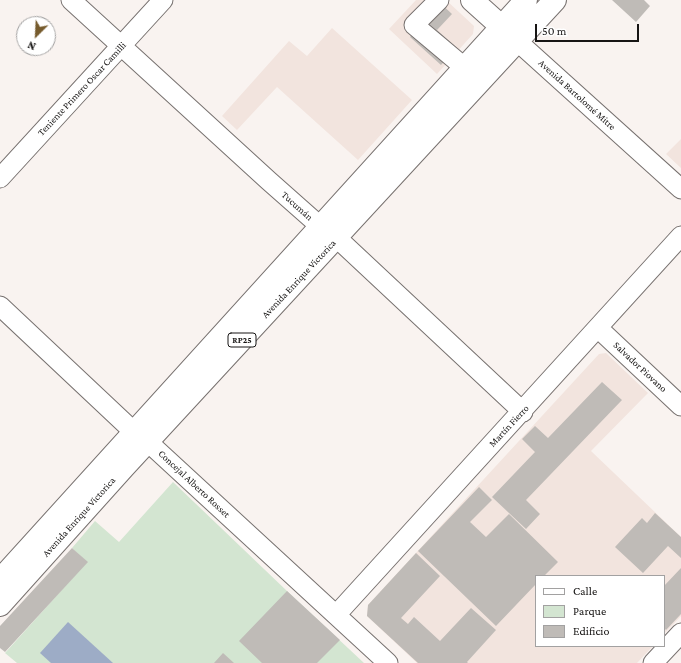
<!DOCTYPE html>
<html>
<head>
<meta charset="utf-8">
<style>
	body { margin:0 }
	#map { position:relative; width:681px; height:663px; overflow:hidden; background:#f9f3f0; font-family:"Crimson Pro",serif }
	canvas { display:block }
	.legend { position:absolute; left:535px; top:575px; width:130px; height:72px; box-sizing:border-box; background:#fff; border:1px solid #a2a1a1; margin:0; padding:5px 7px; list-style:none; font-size:12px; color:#171514 }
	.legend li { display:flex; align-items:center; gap:8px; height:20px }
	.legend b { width:20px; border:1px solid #a2a1a1 }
	.north { position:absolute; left:16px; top:16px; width:40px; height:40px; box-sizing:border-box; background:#fff; border:1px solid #a2a1a1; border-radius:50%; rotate:204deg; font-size:11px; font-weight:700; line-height:16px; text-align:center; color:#171514 }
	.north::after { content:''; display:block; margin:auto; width:14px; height:18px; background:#765b2d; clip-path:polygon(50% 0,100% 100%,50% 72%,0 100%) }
	.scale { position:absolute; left:535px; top:24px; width:104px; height:18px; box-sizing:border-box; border:2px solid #171514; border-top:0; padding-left:5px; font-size:12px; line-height:14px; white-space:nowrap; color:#171514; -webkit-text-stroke:3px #fff; paint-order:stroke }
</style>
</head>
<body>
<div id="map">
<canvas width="681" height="663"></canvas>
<ul class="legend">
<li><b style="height:5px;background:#fff"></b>Calle</li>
<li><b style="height:11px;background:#d3e5d1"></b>Parque</li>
<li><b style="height:11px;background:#bfbbb7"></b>Edificio</li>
</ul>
<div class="north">N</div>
<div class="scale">50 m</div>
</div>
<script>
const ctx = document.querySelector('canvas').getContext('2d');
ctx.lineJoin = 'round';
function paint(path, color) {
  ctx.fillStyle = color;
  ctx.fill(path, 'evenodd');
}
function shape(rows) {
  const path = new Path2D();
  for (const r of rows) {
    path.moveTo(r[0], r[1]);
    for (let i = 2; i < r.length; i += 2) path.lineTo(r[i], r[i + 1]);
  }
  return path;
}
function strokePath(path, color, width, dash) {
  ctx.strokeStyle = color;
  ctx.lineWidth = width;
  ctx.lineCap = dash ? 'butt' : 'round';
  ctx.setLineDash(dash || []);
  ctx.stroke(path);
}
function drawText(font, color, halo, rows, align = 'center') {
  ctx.font = font + ' "Crimson Pro",serif';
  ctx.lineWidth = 3;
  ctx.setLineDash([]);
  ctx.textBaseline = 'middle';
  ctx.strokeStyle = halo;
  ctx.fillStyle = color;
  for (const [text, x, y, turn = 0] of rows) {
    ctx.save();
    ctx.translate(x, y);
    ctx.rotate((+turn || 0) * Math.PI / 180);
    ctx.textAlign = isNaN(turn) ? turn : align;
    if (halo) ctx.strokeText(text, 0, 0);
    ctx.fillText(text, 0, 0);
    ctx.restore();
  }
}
const built = shape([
	[416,0,446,0,474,26,473,34,437,74,389,29],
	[332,28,412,100,358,160,277,87,237,130,222,116,289,41,307,56],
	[681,139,681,168,666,154],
	[606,353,648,393,591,451,681,537,681,616,664,634,664,576,536,576,536,646,653,646,637,663,417,663,367,616,368,605,599,354]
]);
const green = shape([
	[173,482,287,591,364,663,17,663,5,653,87,562,72,548,95,521,119,542]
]);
const water = shape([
	[68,622,113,663,51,663,40,653]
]);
const building = shape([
	[437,0,452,14,437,30,457,48,441,65,410,37,427,18],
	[612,0,644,0,650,6,636,22],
	[602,382,622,400,526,500,540,514,526,529,492,497,535,452,522,439,535,426,548,438],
	[479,487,492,500,470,522,486,537,509,514,558,562,544,576,536,576,536,584,496,626,418,551],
	[655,513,681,537,681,558,668,546,643,573,615,547,642,518,647,523],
	[72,548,88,562,5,652,0,648,0,626],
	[416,553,440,576,401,618,408,624,414,617,440,641,471,608,496,630,467,662,468,663,418,663,367,616,368,605],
	[681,568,681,614,666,630,664,628,664,586],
	[287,591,340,640,317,663,262,663,239,641],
	[223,653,234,663,214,663]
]);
const minor = shape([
	[71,0,269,181,321,227,337,238,523,412],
	[439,0,414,25,464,67],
	[517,41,681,189],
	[0,178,163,0],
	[0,306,134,432,148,442,388,663],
	[599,329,681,406],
	[336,615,681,236],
	[653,663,681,633]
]);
const major = shape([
	[472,0,512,36],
	[0,580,526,0],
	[0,605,124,467,555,0]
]);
const shields = [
	[242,340,28]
];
const shieldNames = [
	["RP25",242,340]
];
const streetNames = [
	["Teniente Primero Oscar Camilli",82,89,-47],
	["Avenida Bartolomé Mitre",577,95,42],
	["Tucumán",297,206,42],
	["Avenida Enrique Victorica",299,279,-47],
	["Salvador Piovano",640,367,43],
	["Martín Fierro",509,426,-47],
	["Concejal Alberto Rosset",194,484,43],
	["Avenida Enrique Victorica",79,517,-48]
];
paint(built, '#f2e4de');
paint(green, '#d3e5d1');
paint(water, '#9dacc6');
paint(building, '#bfbbb7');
strokePath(minor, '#77716f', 21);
strokePath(major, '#77716f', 24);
strokePath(minor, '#fff', 19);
strokePath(major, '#fff', 22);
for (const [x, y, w] of shields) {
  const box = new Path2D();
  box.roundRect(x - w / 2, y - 7, w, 14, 3);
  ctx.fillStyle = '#fff';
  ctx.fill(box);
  strokePath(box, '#171514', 1);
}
drawText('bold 9px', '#171514', null, shieldNames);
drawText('10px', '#171514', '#fff', streetNames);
</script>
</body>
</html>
